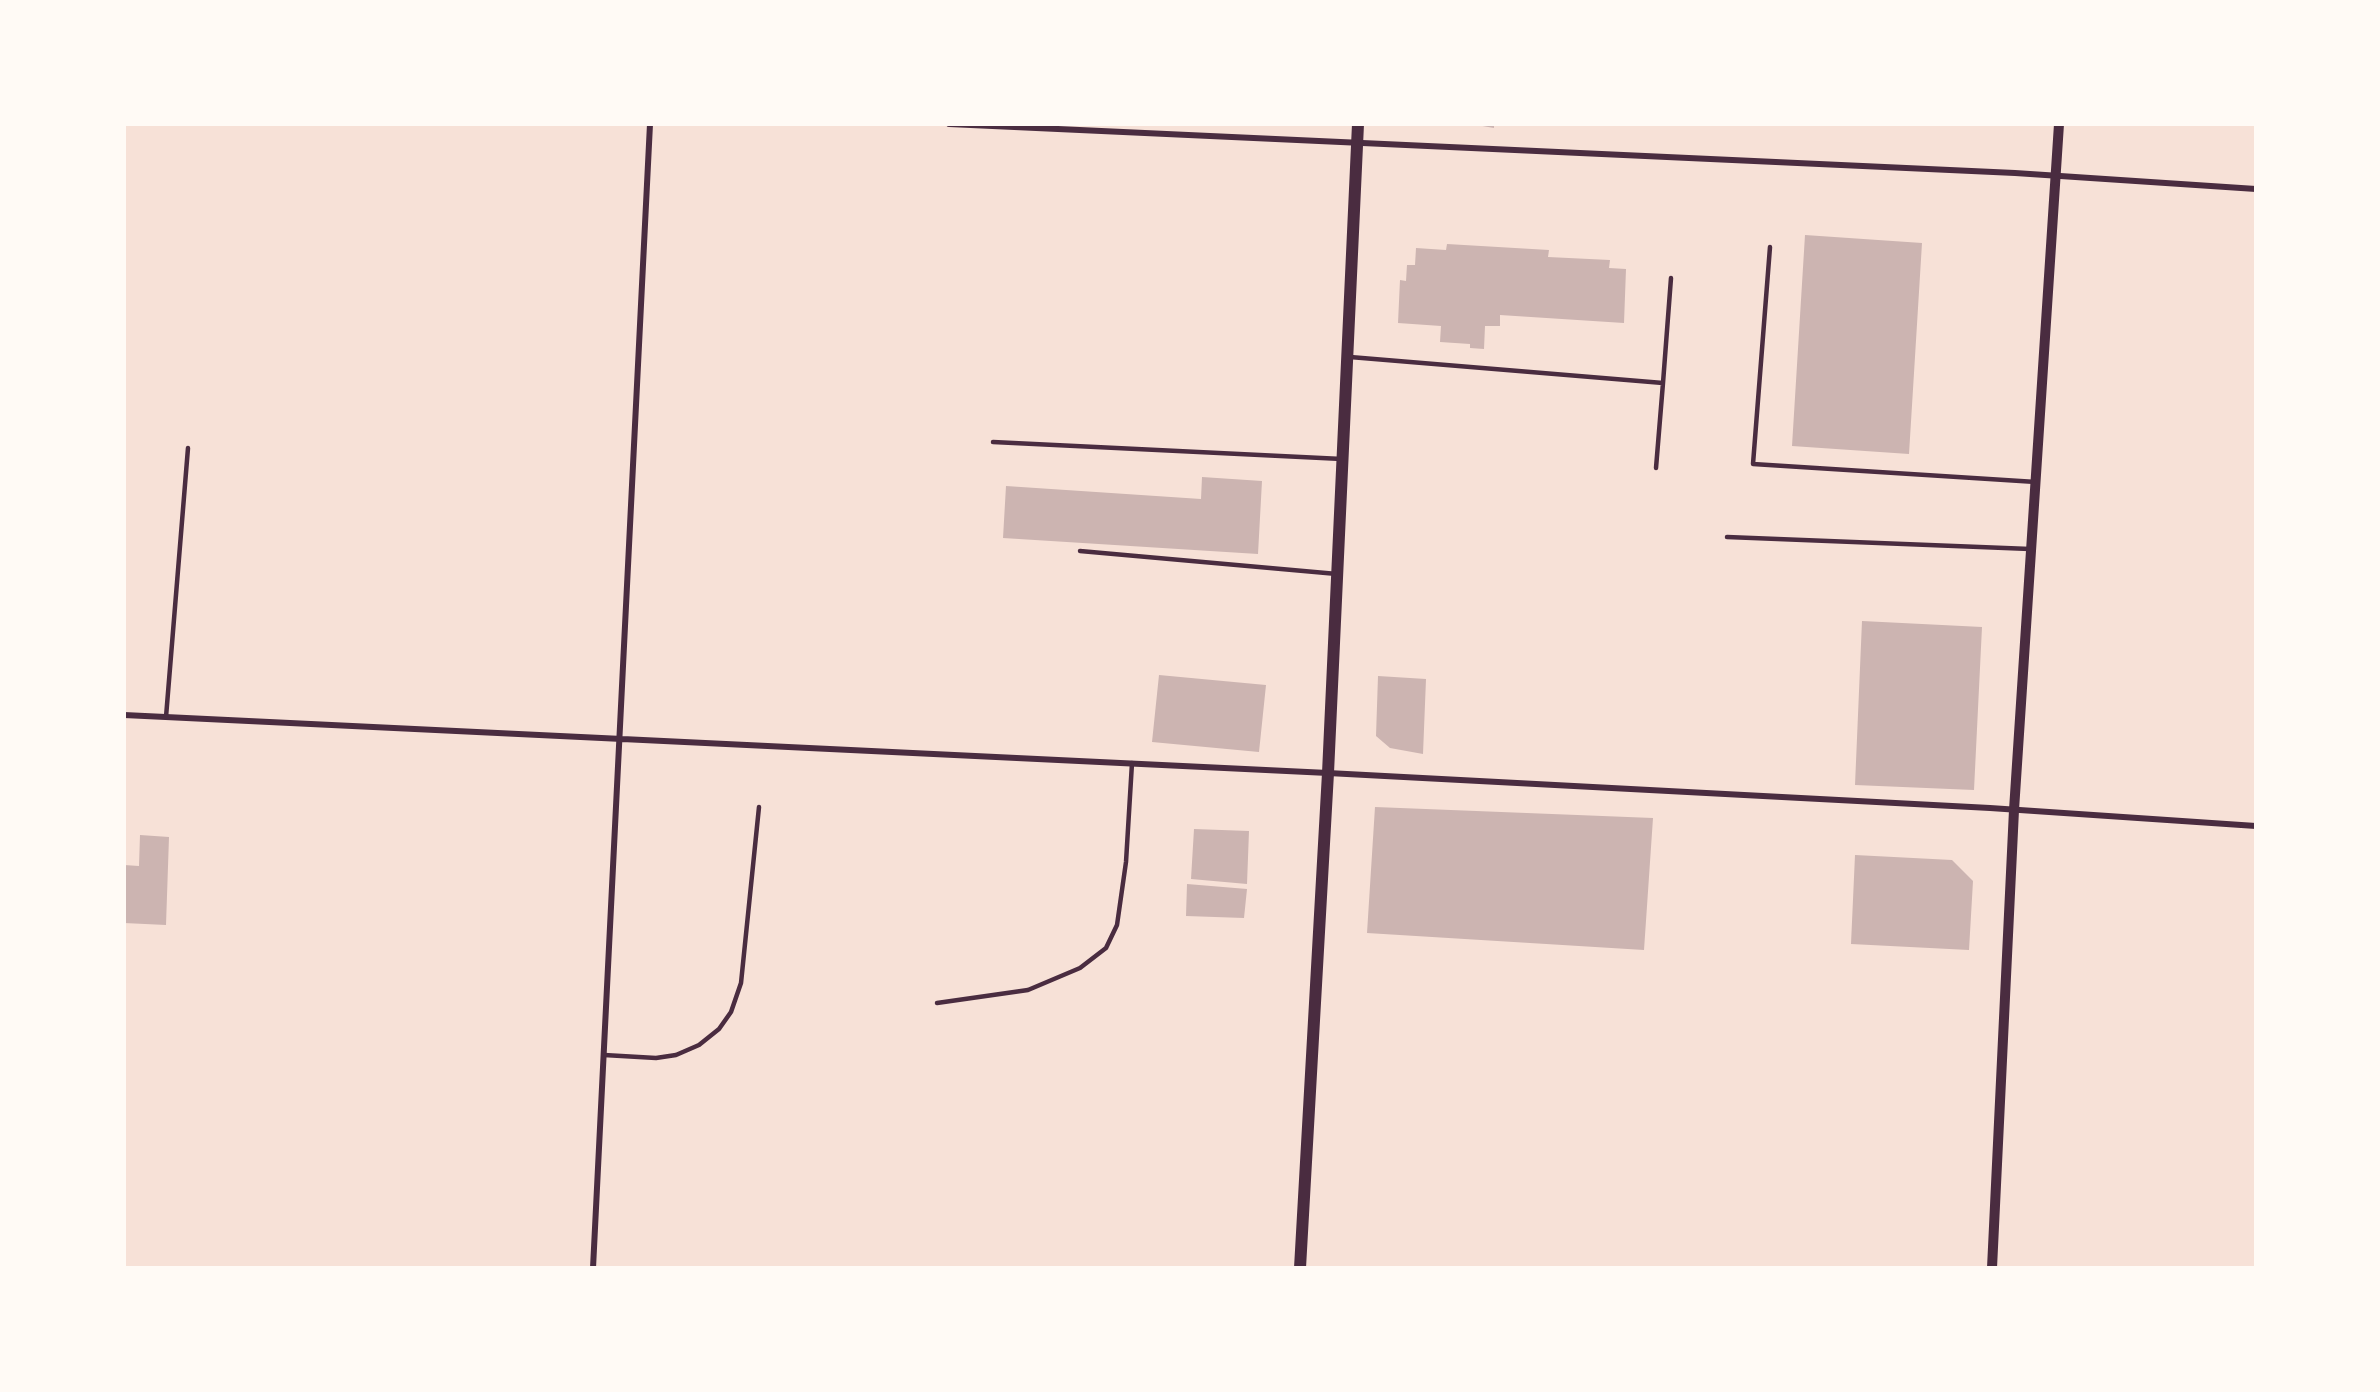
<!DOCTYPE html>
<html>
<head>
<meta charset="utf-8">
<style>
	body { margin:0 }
	#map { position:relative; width:2380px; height:1392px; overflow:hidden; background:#f7e1d7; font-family:"Public Sans",sans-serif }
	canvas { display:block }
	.frame { position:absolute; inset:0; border:126px solid #fffaf5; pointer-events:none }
</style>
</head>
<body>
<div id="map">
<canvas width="2380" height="1392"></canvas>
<div class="frame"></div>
</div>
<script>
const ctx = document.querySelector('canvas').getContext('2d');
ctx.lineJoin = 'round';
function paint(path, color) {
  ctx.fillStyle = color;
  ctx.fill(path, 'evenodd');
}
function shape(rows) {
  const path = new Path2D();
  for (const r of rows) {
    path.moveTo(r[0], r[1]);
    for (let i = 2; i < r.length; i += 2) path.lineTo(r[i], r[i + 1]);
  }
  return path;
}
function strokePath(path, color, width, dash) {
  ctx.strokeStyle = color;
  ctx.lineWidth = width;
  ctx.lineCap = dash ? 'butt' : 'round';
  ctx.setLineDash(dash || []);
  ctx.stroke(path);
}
const building = shape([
	[1471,124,1494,124,1494,128],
	[1805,235,1922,243,1909,454,1792,446],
	[1447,244,1549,250,1548,257,1610,260,1609,268,1626,269,1624,323,1500,315,1500,326,1485,326,1484,349,1470,348,1470,344,1440,342,1441,326,1398,323,1400,280,1406,281,1407,265,1415,265,1416,248,1446,250],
	[1202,477,1262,481,1258,554,1003,538,1006,486,1201,499],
	[1862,621,1982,627,1974,790,1855,785],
	[1159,675,1266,685,1259,752,1152,742],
	[1378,676,1426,679,1423,754,1390,748,1376,736],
	[1375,807,1653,818,1644,950,1367,933],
	[1194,829,1249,831,1247,884,1191,879],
	[140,835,169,837,166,925,124,923,124,865,139,866],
	[1855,855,1952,860,1973,881,1969,950,1851,944],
	[1187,884,1247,889,1244,918,1186,916]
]);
const service = shape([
	[1770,247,1753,464,2036,482],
	[1350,357,1663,383,1671,278],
	[993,442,1342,459],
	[1656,468,1663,383],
	[1727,537,2030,549],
	[1080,551,1337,574],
	[166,717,188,448],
	[937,1003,1028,990,1080,968,1106,948,1117,925,1126,862,1132,763],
	[604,1055,656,1058,676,1055,699,1045,719,1029,731,1012,741,983,759,807]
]);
const minor = shape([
	[949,124,2015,173,2256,189],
	[124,715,1328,773,1990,808,2256,826],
	[593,1268,650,124]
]);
const tertiary = shape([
	[1992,1268,2014,810,2059,124]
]);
const secondary = shape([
	[1300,1268,1328,773,1358,124]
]);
paint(building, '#ccb4b1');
strokePath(service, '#4a2c40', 4.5);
strokePath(minor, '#4a2c40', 6);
strokePath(tertiary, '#4a2c40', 10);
strokePath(secondary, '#4a2c40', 12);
</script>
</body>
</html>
